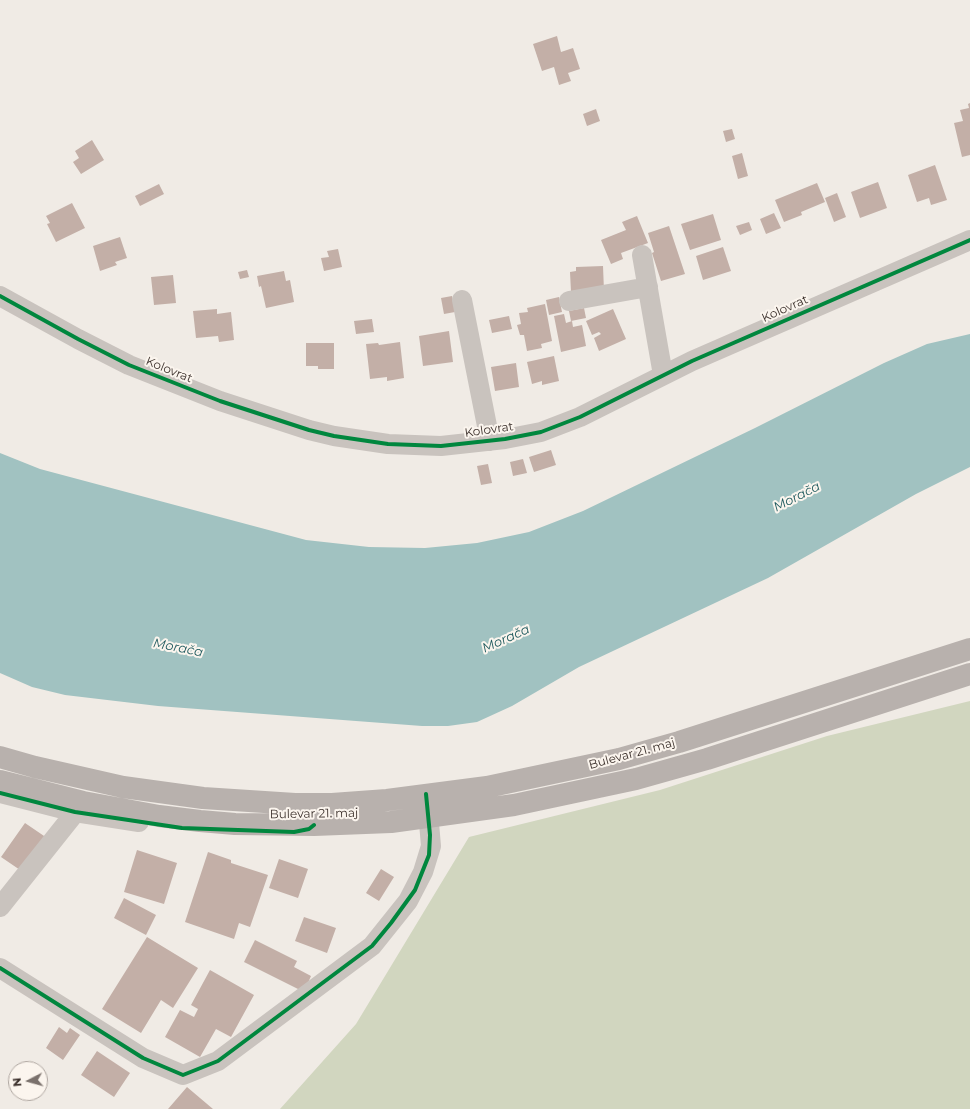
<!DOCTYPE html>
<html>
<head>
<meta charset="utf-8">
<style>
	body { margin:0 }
	#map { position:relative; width:970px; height:1109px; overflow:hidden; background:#f0ebe5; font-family:Montserrat,sans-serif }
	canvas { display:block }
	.north { position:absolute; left:8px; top:1061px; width:40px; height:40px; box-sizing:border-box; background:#fbf5ee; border:1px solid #aea6a0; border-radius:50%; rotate:264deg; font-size:11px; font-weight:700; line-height:16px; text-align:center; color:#3b302b }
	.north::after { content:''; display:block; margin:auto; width:14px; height:18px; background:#7a716c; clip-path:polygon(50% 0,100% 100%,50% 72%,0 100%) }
</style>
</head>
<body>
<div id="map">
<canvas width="970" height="1109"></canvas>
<div class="north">N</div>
</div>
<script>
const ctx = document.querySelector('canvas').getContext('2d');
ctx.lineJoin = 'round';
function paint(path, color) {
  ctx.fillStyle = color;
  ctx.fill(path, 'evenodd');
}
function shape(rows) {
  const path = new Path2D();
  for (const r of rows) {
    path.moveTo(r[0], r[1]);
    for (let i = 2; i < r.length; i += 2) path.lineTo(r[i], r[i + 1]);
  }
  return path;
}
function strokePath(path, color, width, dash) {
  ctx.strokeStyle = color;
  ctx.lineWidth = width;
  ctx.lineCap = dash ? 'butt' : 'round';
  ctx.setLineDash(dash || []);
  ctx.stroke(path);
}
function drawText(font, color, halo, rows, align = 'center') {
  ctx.font = font + ' Montserrat,sans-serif';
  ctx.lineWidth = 4;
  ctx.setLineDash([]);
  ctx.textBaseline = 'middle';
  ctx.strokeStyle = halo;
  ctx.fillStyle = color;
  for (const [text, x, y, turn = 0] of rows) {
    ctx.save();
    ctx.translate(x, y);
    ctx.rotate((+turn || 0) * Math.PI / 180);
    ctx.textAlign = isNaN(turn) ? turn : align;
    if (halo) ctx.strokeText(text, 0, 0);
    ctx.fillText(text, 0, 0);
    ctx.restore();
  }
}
const green = shape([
	[970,701,970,1109,280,1109,356,1024,469,837,660,790,827,736]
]);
const water = shape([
	[970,334,970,467,916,494,768,578,579,667,512,706,477,722,448,726,422,726,158,706,65,695,32,687,0,673,0,453,40,469,306,540,369,547,425,548,477,543,529,532,583,511,755,428,884,363,927,344]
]);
const building = shape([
	[557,36,561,52,573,48,580,69,568,73,571,81,559,85,554,67,542,71,533,44],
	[970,103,970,155,962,157,954,123,963,121,960,110,969,108,968,104],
	[596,109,600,121,587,126,583,114],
	[732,129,735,139,726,142,723,131],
	[92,140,104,160,81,174,73,162,79,158,75,151],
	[742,153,748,176,738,179,732,156],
	[935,165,947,200,931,205,929,198,917,202,908,175],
	[878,182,887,208,860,218,851,192],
	[817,183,825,202,801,212,802,215,784,222,775,200],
	[159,184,164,194,140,206,135,196],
	[837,193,846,217,834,222,825,198],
	[72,203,85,228,56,242,47,224,50,223,46,216],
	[774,213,781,228,766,234,760,219],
	[713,214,721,240,690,250,681,224],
	[637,216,648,243,621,253,623,259,611,264,601,240,626,230,622,222],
	[749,222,752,230,740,235,736,226],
	[669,226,685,274,661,281,652,253,654,252,648,233],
	[120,237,127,258,115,262,117,265,100,271,93,246],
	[723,247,731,271,703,280,696,256],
	[338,249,342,267,324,271,321,258,329,257,327,251],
	[603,266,604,291,571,292,570,272,576,271,576,267],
	[247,270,249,277,240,279,238,272],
	[284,271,286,281,290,280,294,302,266,308,261,286,259,287,257,276],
	[173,275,176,303,154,305,151,277],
	[452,296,455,312,444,314,441,298],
	[559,297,562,312,549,315,546,300],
	[545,304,552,341,541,344,542,348,527,351,524,335,520,335,517,325,521,324,519,313,528,312,527,308],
	[584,308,586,318,571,321,569,311],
	[217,309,217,314,231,312,234,340,219,342,218,336,196,338,193,311],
	[613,309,626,339,599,351,594,338,601,334,599,332,592,335,586,321],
	[564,314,566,323,572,321,573,327,582,325,586,346,561,352,554,316],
	[509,316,512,329,492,333,489,320],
	[372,319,374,332,356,334,354,321],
	[449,331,453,362,423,366,419,336],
	[400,342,404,378,387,381,387,377,370,379,366,344,378,343,379,345],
	[306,343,334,343,334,369,318,369,318,366,306,366],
	[554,356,559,381,542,385,542,381,532,384,527,362],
	[516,363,519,387,495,391,491,367],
	[551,450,556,465,534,472,529,457],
	[523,459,527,473,513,476,510,462],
	[488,464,492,483,481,485,477,466],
	[25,823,47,838,23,872,1,857],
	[137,850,177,863,164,904,124,892],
	[208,852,231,860,231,863,268,875,250,927,239,923,234,939,185,922],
	[279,859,308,869,298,898,269,888],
	[381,869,394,877,379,901,366,893],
	[124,898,156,915,146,935,114,918],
	[304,917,336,928,327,953,295,941],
	[147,937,198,968,173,1008,161,1000,141,1033,102,1009],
	[255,940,297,961,294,967,311,976,304,992,244,962],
	[210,970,254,995,231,1037,216,1029,200,1057,165,1037,180,1010,194,1017,198,1009,191,1005],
	[59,1027,67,1033,70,1028,80,1035,63,1060,46,1048],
	[97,1051,130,1073,114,1097,81,1075],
	[187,1087,213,1109,168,1109]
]);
const minor = shape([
	[642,255,663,375],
	[0,296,78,339,129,365,220,401,309,430,334,436,388,444,441,446,505,439,541,432,580,417,692,361,970,240],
	[462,300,490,441],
	[569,301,648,287],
	[0,793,75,812,139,822],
	[0,907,82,804],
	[0,968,143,1058,183,1075,218,1061,372,946,408,901,423,872,431,846,427,800]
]);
const primary = shape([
	[0,757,35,767,123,787,203,798,295,804,332,804,387,800,487,787,619,759,679,742,970,649],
	[0,781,83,802,159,816,200,821,235,824,314,825,391,822,514,805,636,779,707,759,970,674]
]);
const cycleway = shape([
	[0,296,78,339,129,365,220,401,309,430,334,436,388,444,441,446,505,439,541,432,580,417,692,361,970,240],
	[0,793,75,812,182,828,294,832,309,829,314,825],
	[0,968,143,1058,183,1075,218,1061,372,946,391,923,415,890,429,855,430,835,426,794]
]);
const streetNames = [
	["Kolovrat",785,309,-24],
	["Kolovrat",169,370,22],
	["Kolovrat",489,430,-8],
	["Bulevar 21. maj",632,754,-15],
	["Bulevar 21. maj",314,814,-1]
];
const waterNames = [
	["Morača",797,497,-27],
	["Morača",506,639,-24],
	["Morača",178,648,11]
];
paint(green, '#d1d6bf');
paint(water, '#a1c2c1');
paint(building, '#c3afa7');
strokePath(minor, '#c9c3be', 20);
strokePath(primary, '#b8b1ad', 22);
strokePath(cycleway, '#00873e', 4);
drawText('12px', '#3b302b', '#fbf5ee', streetNames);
drawText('italic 13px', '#1f5a5e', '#fbf5ee', waterNames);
</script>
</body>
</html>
